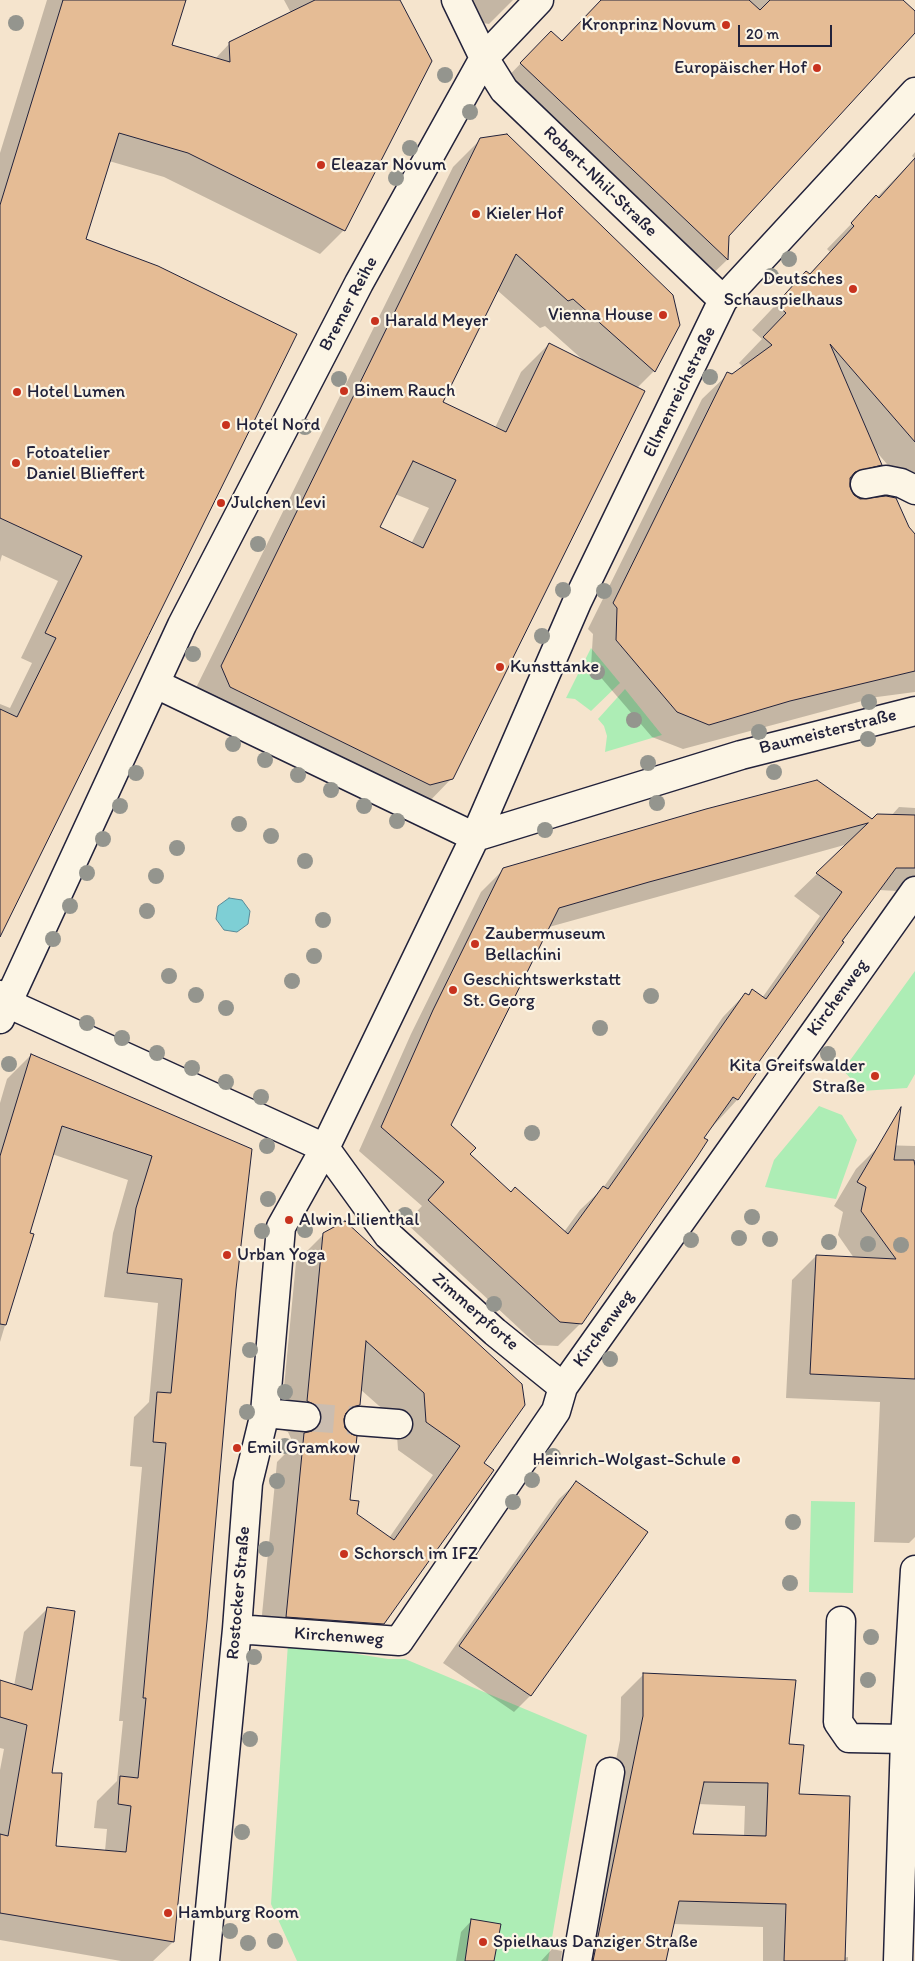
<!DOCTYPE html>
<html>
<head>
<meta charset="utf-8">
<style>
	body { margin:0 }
	#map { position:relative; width:915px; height:1961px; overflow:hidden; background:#f5e4cd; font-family:Itim,sans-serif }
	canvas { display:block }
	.scale { position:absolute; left:738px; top:25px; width:94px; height:22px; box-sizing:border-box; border:2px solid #22223b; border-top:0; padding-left:6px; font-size:15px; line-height:18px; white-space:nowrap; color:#22223b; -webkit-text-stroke:4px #fcf5e5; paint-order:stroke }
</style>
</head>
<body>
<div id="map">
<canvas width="915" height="1961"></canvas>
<div class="scale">20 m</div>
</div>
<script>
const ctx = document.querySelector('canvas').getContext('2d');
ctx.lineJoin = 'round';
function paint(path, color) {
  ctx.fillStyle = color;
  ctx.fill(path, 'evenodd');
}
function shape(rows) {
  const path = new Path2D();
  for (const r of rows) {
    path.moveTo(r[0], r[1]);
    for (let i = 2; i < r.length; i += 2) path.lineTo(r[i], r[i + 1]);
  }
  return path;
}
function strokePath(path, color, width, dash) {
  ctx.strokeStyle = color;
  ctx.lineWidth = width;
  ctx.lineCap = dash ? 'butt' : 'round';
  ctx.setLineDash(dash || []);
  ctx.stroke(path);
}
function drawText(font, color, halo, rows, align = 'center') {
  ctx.font = font + ' Itim,sans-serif';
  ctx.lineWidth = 4.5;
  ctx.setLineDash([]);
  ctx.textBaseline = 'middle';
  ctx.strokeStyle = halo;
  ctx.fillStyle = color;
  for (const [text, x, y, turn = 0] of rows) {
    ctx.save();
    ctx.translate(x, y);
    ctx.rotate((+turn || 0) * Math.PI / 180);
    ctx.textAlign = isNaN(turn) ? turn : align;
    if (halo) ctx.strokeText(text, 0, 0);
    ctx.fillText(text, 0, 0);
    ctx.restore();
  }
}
const green = shape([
	[591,648,620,683,591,711,575,699,566,698],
	[625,689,662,735,605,752,607,736,604,726,598,719],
	[915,971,915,1074,907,1088,862,1091,843,1070],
	[819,1106,842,1115,857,1140,836,1199,765,1187,774,1160],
	[811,1501,855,1502,853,1593,809,1592],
	[288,1643,388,1659,405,1659,587,1735,548,1961,297,1961,271,1904]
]);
const water = shape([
	[229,898,242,900,250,911,248,924,237,932,224,930,216,919,218,906,229,898]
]);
const shadow = shape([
	[47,0,185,0,170,45,215,59,230,43,291,13,284,0,398,0,344,230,320,254,164,177,109,161,84,240,158,267,0,917,0,704,10,708,32,663,21,658,58,581,2,555,0,562,0,153],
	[466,0,513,0,489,24,478,22],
	[601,0,901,0,915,13,915,31,728,236,727,260,701,285,495,90,525,59,561,42],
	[481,139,654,371,637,388,452,778,424,807,193,694,453,167],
	[497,290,540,328,545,326,583,360,549,344,521,372,495,428,442,403],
	[395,494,429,508,411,544,378,527],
	[915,152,915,497,875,450,880,465,855,490,850,491,852,495,908,528,915,535,915,692,877,697,683,749,652,737,591,666,593,634,588,629,702,399,728,374,732,376,743,367,739,363,762,339,752,330,806,273,809,275,830,252,827,249,915,158,912,156],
	[899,807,915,808,915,892,879,890,754,1066,758,1069,737,1100,702,1138,581,1323,558,1346,537,1345,406,1223,422,1206,359,1151,411,1034,481,892,504,869,872,820,891,816],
	[848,844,794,896,820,916,762,998,752,991,748,996,745,994,723,1017,603,1188,580,1210,564,1232,510,1194,469,1154,450,1125,549,927],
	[31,1055,251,1150,235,1289,206,1621,173,1942,153,1961,121,1961,0,1940,0,1770,4,1749,0,1748,0,1681,14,1686,24,1632,48,1608,50,1774,55,1847,105,1851,107,1829,94,1828,97,1801,117,1781,123,1721,119,1721,142,1467,130,1466,134,1417,149,1402,158,1303,104,1297,113,1233,128,1180,52,1154,29,1234,32,1235,0,1342,0,1103,7,1079],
	[880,1145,915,1146,915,1537,909,1543,874,1542,880,1402,786,1398,792,1280,816,1256,854,1258,838,1235,843,1212,834,1206,856,1169],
	[324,1234,482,1463,383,1623,355,1652,259,1645,277,1462,294,1445,288,1432,280,1429,296,1262],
	[360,1389,396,1421,398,1450,433,1475,389,1538,356,1515,349,1502,342,1421,359,1405],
	[576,1483,646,1532,530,1696,514,1712,443,1663,559,1499],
	[644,1674,788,1745,798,1796,843,1958,848,1957,848,1961,763,1961,763,1927,673,1924,665,1961,575,1961,620,1740,621,1697],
	[698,1804,745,1806,744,1836,691,1835],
	[472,1920,493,1961,456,1961,461,1932],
	[552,1949,562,1951,561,1961,541,1961]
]);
const building = shape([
	[63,0,186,0,172,45,230,62,229,42,315,0,400,0,432,61,345,231,188,153,119,133,86,239,158,266,297,334,0,937,0,709,17,717,56,638,45,633,82,556,0,518,0,205,63,0],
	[601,0,749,0,760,10,770,0,903,0,915,11,915,33,729,236,728,260,520,63,551,31,562,41,601,0],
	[507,134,673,295,680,325,655,372,573,299,568,301,516,254,443,402,506,432,549,343,645,391,453,779,430,785,230,687,221,666,480,138,507,134],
	[413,461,456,480,423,548,380,527,413,461],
	[915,158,915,442,830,344,882,465,855,472,850,478,850,487,854,495,860,499,886,496,896,498,909,527,915,534,915,671,790,701,709,725,677,712,616,640,617,608,613,603,727,372,732,374,772,345,763,337,786,313,776,304,806,271,810,274,854,226,851,223,876,195,879,198,915,158],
	[817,780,872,819,877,814,915,815,915,868,896,868,842,941,844,942,756,1066,760,1068,738,1100,733,1097,704,1138,708,1140,697,1157,582,1324,560,1322,428,1200,444,1182,381,1127,433,1010,503,868,706,809,817,780],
	[868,823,816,873,842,892,766,999,752,989,749,995,745,993,608,1189,603,1186,568,1234,515,1187,511,1192,470,1154,476,1148,451,1125,559,908,649,882,868,823],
	[31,1054,252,1149,236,1289,207,1621,174,1942,0,1913,0,1834,8,1836,27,1725,0,1717,0,1680,32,1690,47,1607,75,1611,52,1773,62,1773,56,1846,126,1852,131,1806,118,1804,120,1776,138,1778,146,1698,143,1698,166,1443,153,1442,157,1392,171,1393,182,1279,127,1273,136,1208,152,1156,62,1126,30,1233,34,1234,6,1325,0,1324,0,1156,31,1054],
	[901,1107,894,1160,914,1160,915,1166,915,1379,810,1374,816,1255,896,1259,861,1211,866,1187,857,1182,901,1107],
	[345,1221,522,1384,525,1405,484,1463,494,1470,384,1624,286,1617,304,1433,312,1431,318,1426,322,1418,320,1411,315,1405,307,1401,323,1233,345,1221],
	[366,1341,424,1393,426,1422,460,1446,394,1540,357,1514,359,1501,350,1500,357,1436,351,1434,345,1428,344,1419,346,1413,352,1407,360,1405,366,1341],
	[576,1481,648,1532,531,1696,459,1646,576,1481],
	[643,1673,796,1680,789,1744,804,1745,799,1794,850,1796,845,1961,784,1961,786,1904,679,1901,666,1961,593,1961,643,1716,643,1673],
	[704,1782,768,1783,766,1836,693,1834,704,1782],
	[471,1919,501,1924,494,1961,465,1961,471,1919]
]);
const minorTunnel = shape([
	[306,1417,359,1421]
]);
const minor = shape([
	[456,0,484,58,504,90,723,300],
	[865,484,886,480,901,483,915,490],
	[156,684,475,837,577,602,723,300,915,92],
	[0,995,7,1003,325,1148,281,1227,265,1413,248,1483,237,1629,205,1961],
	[0,1019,182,625,359,283,484,58,539,0],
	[563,1387,495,1332,388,1235,325,1148,475,837,741,755,915,711],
	[265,1413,306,1417],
	[359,1421,398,1424],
	[841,1621,838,1722,849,1738,905,1739],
	[237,1629,399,1641,556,1411,563,1387,915,891],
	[577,1961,610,1772],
	[898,1961,905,1739,915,1570]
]);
const trees = [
	[16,23],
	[445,75],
	[470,112],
	[410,148],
	[396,178],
	[789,259],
	[771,276],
	[710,377],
	[339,379],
	[305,427],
	[258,544],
	[563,590],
	[604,591],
	[542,636],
	[193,654],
	[597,672],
	[869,702],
	[634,720],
	[759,732],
	[868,739],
	[233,744],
	[265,760],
	[648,763],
	[774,772],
	[136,773],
	[298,775],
	[331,790],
	[657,803],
	[120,806],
	[364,806],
	[397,821],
	[239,824],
	[545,830],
	[271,836],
	[103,839],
	[177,848],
	[305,861],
	[87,873],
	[156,876],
	[70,906],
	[147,911],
	[323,920],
	[53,939],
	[314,956],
	[169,976],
	[292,981],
	[196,995],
	[651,996],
	[226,1008],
	[87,1023],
	[600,1028],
	[122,1038],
	[157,1053],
	[828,1054],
	[9,1064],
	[192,1068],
	[226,1082],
	[261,1097],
	[532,1133],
	[267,1146],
	[268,1199],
	[405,1215],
	[752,1217],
	[305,1230],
	[262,1231],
	[739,1238],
	[770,1239],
	[691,1240],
	[829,1242],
	[868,1244],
	[901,1245],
	[494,1304],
	[250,1350],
	[610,1359],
	[285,1392],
	[247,1412],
	[285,1446],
	[553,1456],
	[532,1480],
	[277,1481],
	[513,1502],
	[793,1522],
	[266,1549],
	[790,1583],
	[871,1637],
	[254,1657],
	[868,1680],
	[250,1739],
	[242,1832],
	[230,1931],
	[275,1941],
	[248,1943]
];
const markers = [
	[726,25,5,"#c8321e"],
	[817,68,5,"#c8321e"],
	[321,165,5,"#c8321e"],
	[476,214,5,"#c8321e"],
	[853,289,5,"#c8321e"],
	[663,315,5,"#c8321e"],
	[375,321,5,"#c8321e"],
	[344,391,5,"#c8321e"],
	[17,392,5,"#c8321e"],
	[226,425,5,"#c8321e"],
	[16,463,5,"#c8321e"],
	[221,503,5,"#c8321e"],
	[500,667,5,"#c8321e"],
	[475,944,5,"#c8321e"],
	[453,990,5,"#c8321e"],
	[875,1076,5,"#c8321e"],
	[289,1220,5,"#c8321e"],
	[227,1255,5,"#c8321e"],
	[237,1448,5,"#c8321e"],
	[736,1460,5,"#c8321e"],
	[344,1554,5,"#c8321e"],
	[168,1913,5,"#c8321e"],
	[483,1942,5,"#c8321e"]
];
const poiNames = [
	["Kronprinz Novum",716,25,"right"],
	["Europäischer Hof",807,68,"right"],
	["Eleazar Novum",331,165],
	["Kieler Hof",486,214],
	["Deutsches",843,279,"right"],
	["Schauspielhaus",843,300,"right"],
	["Vienna House",653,315,"right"],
	["Harald Meyer",385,321],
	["Binem Rauch",354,391],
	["Hotel Lumen",27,392],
	["Hotel Nord",236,425],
	["Fotoatelier",26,453],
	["Daniel Blieffert",26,474],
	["Julchen Levi",231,503],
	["Kunsttanke",510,667],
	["Zaubermuseum",485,934],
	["Bellachini",485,955],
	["Geschichtswerkstatt",463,980],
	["St. Georg",463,1001],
	["Kita Greifswalder",865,1066,"right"],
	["Straße",865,1087,"right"],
	["Alwin Lilienthal",299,1220],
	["Urban Yoga",237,1255],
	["Emil Gramkow",247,1448],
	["Heinrich-Wolgast-Schule",726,1460,"right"],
	["Schorsch im IFZ",354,1554],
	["Hamburg Room",178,1913],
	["Spielhaus Danziger Straße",493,1942]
];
const streetNames = [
	["Robert-Nhil-Straße",600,182,44],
	["Bremer Reihe",349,304,-62],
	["Ellmenreichstraße",680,392,-64],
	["Baumeisterstraße",828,732,-14],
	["Kirchenweg",838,998,-54],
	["Zimmerpforte",475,1312,41],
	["Kirchenweg",604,1329,-54],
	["Rostocker Straße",239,1593,-85],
	["Kirchenweg",339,1637,4]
];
paint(green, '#adedb5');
paint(water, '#7ecfd5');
strokePath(water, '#598a97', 1);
paint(shadow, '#0003');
paint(building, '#e5bc95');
strokePath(building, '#22223b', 1);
strokePath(minorTunnel, '#cbbdb0', 28, [28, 14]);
strokePath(minor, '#22223b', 31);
strokePath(minor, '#fcf5e5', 28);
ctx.fillStyle = '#94958e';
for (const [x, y] of trees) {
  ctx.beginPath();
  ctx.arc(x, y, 8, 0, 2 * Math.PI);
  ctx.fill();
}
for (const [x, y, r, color] of markers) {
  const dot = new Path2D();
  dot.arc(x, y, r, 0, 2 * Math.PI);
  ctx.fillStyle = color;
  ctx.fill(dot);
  strokePath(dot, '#fcf5e5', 2);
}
drawText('18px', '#22223b', '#fcf5e5', poiNames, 'left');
drawText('18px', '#22223b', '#fcf5e5', streetNames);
</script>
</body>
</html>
